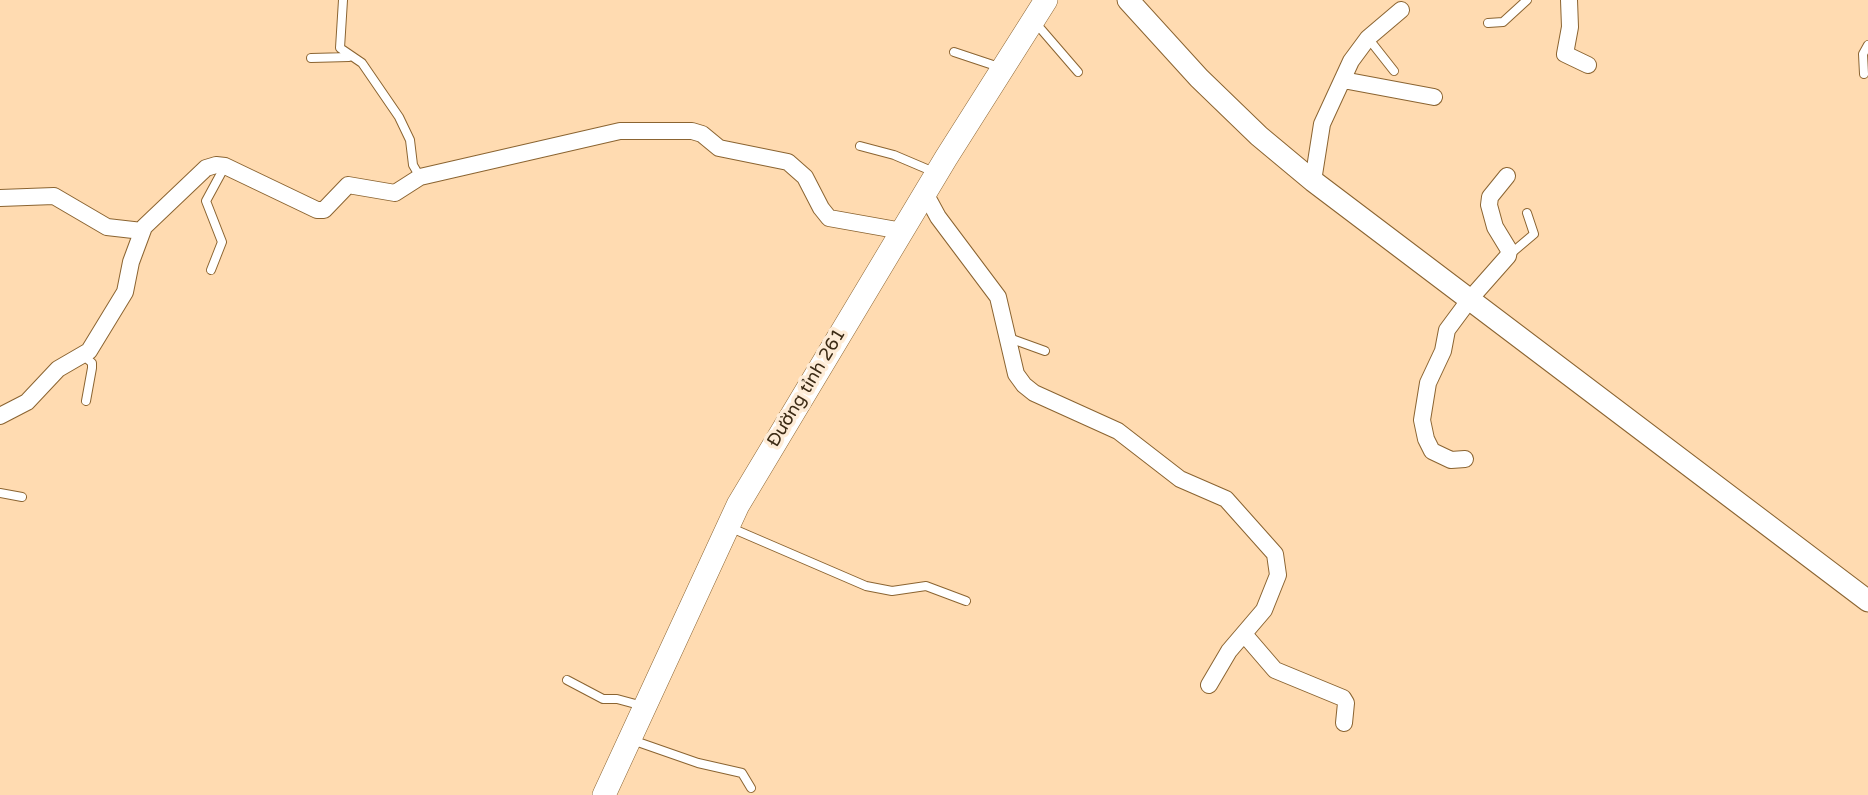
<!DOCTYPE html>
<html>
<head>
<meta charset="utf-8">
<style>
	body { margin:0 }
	canvas { display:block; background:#ffdbb1 }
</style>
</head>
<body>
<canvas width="1868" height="795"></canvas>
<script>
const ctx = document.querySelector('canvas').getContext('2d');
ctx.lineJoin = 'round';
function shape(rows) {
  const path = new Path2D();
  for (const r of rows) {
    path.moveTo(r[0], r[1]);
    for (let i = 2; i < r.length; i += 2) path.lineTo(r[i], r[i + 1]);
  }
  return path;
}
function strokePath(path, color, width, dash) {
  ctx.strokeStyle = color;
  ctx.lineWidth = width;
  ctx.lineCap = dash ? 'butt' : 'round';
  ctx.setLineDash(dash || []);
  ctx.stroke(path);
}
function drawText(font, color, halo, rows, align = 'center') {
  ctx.font = font + ' "Varela Round",sans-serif';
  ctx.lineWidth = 7;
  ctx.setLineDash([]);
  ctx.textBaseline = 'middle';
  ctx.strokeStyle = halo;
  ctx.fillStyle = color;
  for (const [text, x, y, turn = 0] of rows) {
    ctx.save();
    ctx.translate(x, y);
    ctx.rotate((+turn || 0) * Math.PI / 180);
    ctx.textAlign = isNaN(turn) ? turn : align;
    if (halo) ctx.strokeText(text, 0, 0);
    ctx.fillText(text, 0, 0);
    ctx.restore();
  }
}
const service = shape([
	[343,0,340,48,362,63,399,117,410,140,413,165,420,177],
	[1034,21,1078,72],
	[1488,23,1503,22,1527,0],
	[1368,38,1394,71],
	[954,52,999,67],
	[311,58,349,57],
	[1864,74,1863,54,1868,45],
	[860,146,894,155,934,172],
	[1508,256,1534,234,1527,213],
	[211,270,222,242,206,201,225,166],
	[1009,338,1045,351],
	[84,356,92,363,92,368,86,401],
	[0,493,22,497],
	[729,527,866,586,892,591,926,586,966,601],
	[567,680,603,699,617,699,643,706],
	[632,740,698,763,742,773,751,788]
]);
const minor = shape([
	[1569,0,1570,27,1565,54,1588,65],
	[1343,80,1434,97],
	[1313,181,1322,124,1351,61,1368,38,1401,10],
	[925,193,938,217,998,297,1016,374,1024,385,1034,393,1118,431,1180,479,1226,499,1275,554,1278,575,1264,610,1229,651,1209,685],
	[0,198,54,196,107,227,142,231],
	[0,416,27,402,58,369,89,351,125,292,131,262,144,227,206,168,216,165,225,166,317,210,324,210,348,185,395,193,420,177,620,131,692,131,702,134,719,148,788,162,805,177,821,208,829,218,902,231],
	[1465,459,1451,460,1432,451,1426,439,1422,420,1428,383,1443,351,1447,330,1470,299,1508,256,1509,250,1495,227,1489,205,1490,197,1507,176],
	[1244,634,1275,670,1343,698,1346,703,1344,723]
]);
const tertiary = shape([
	[1128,0,1199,78,1259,136,1313,181,1868,601]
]);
const secondary = shape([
	[604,795,738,505,946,158,1046,0]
]);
const streetNames = [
	["Đường tỉnh 261",807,388,-59]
];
strokePath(service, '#8b6431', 10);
strokePath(minor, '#8b6431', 18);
strokePath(tertiary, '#8b6431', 23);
strokePath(secondary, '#8b6431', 24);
strokePath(service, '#fff', 8);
strokePath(minor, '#fff', 16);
strokePath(tertiary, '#fff', 21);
strokePath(secondary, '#fff', 23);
drawText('18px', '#3c2b15', '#feecd7', streetNames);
</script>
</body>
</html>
